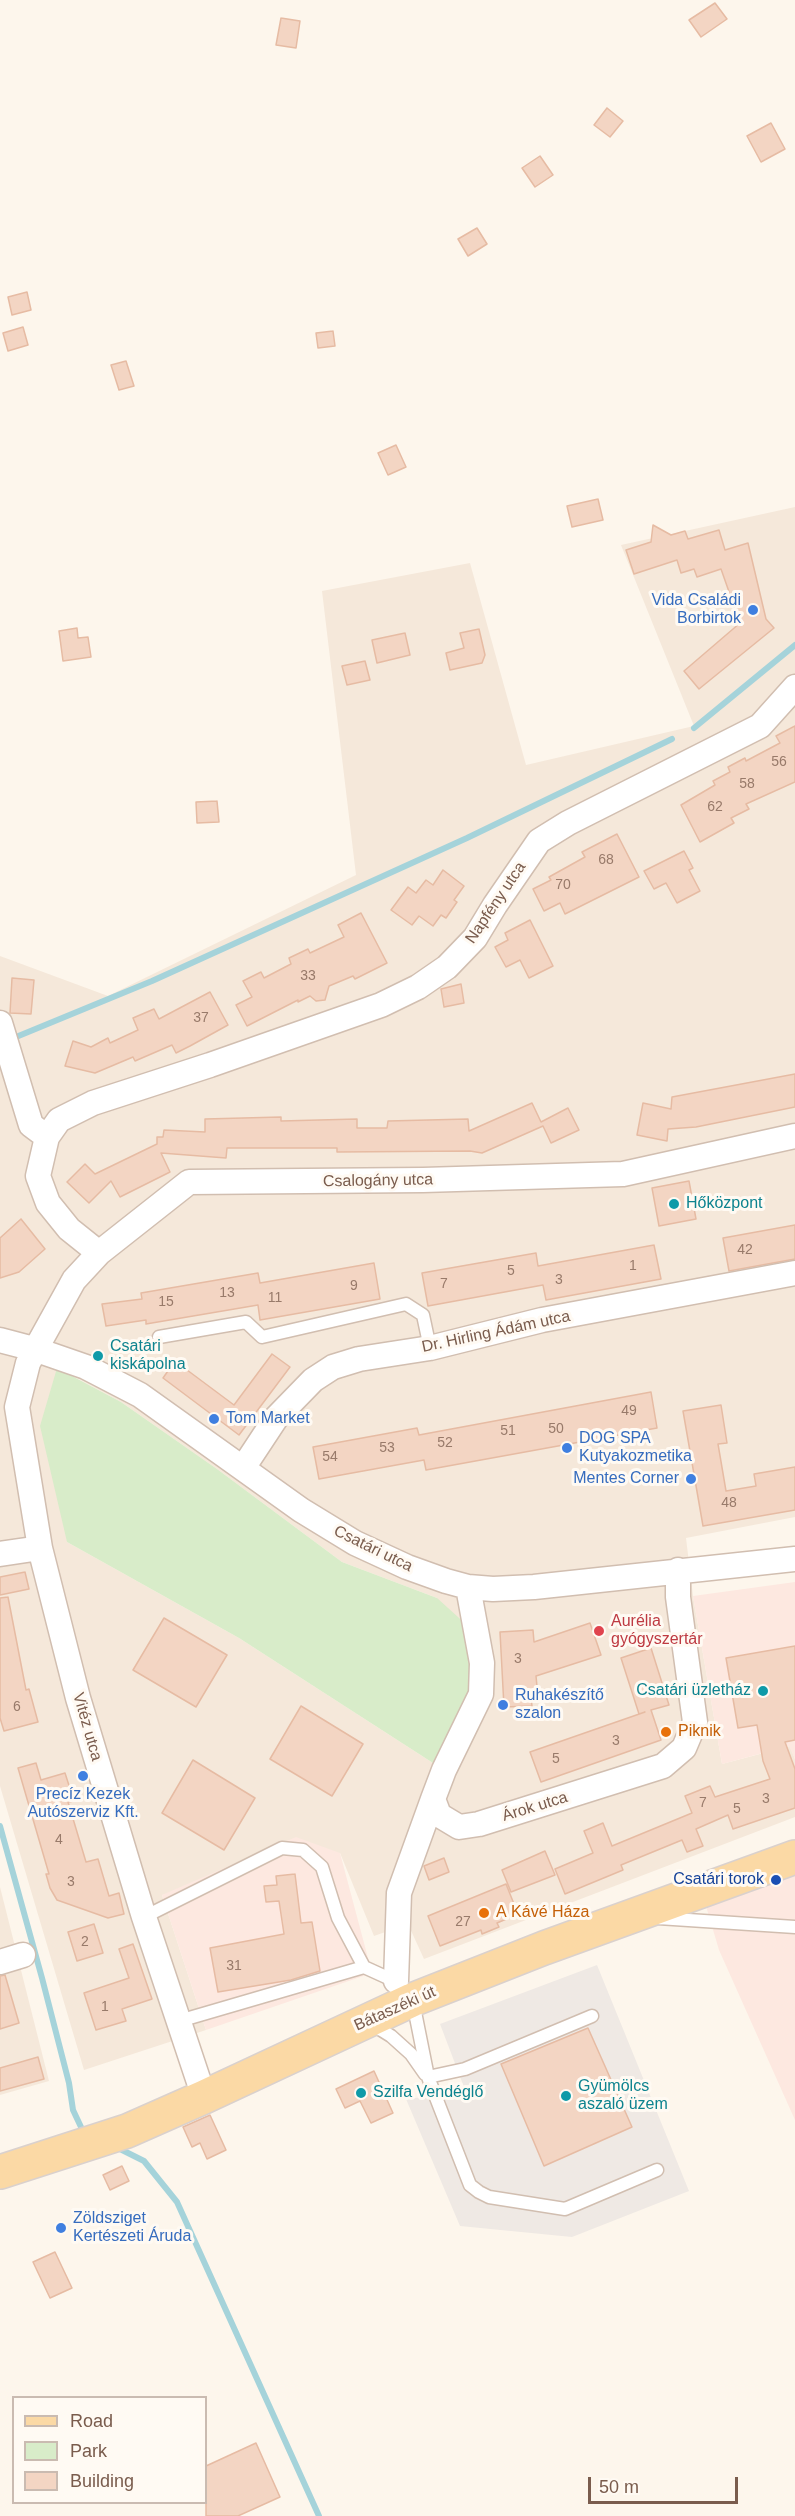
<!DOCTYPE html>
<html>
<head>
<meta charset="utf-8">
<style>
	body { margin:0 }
	#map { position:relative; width:795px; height:2516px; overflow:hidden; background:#fdf6ec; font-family:Helvetica,sans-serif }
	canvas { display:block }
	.legend { position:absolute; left:12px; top:2396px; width:195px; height:108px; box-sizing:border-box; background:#fffaf3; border:2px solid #cabbb1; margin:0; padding:8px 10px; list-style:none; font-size:18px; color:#7a5c4d }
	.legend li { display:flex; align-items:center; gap:12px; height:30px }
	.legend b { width:30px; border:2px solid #cabbb1 }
	.scale { position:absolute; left:588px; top:2477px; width:150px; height:27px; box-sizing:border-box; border:3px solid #7a5c4d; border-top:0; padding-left:8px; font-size:18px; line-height:21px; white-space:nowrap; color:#7a5c4d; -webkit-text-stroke:4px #fffaf3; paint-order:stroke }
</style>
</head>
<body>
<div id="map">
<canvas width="795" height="2516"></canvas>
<ul class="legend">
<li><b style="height:8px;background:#fbd9a5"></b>Road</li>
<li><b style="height:16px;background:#d8ecc9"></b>Park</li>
<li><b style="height:16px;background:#f3d5c3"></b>Building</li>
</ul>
<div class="scale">50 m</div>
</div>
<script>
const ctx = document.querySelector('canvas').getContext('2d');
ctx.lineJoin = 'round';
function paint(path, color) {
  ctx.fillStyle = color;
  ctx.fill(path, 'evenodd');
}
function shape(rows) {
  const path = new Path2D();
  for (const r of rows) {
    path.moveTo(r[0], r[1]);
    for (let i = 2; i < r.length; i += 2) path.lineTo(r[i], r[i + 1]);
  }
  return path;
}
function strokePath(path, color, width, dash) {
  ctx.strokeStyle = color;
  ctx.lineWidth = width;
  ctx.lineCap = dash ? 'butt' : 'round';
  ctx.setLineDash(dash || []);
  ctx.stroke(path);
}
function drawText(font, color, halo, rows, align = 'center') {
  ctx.font = font + ' Helvetica,sans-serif';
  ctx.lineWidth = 6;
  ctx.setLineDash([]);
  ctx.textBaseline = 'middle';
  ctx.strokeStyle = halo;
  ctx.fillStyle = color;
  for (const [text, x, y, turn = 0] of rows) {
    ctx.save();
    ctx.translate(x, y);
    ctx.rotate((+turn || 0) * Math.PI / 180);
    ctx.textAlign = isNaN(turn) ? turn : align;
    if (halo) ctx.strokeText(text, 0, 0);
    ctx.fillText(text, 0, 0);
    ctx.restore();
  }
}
const residential = shape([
	[795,507,795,1517,686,1538,693,1596,722,1764,790,1746,795,1759,795,1817,424,1959,408,1924,374,1936,340,1853,162,1895,206,2030,84,2070,0,1786,0,956,108,996,356,875,322,591,470,563,526,765,694,726,621,545],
	[58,1368,121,1402,217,1469,342,1562,437,1598,433,1763,239,1638,67,1542],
	[0,1887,49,2081,0,2095]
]);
const commercial = shape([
	[795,1582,795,1759,789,1746,722,1764,693,1596],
	[296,1837,340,1853,372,1973,206,2030,162,1895],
	[795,1873,795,2120,719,1950,706,1906]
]);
const industrial = shape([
	[597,1965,689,2191,572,2237,460,2226,406,2099,449,2094,464,2087,440,2024]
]);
const green = shape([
	[57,1368,121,1402,217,1469,342,1562,437,1598,469,1627,471,1697,433,1763,239,1638,67,1542,40,1426]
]);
const stream = shape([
	[694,728,795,645],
	[16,1037,152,981,467,838,672,739],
	[0,1826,42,1978,69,2083,73,2110,81,2127],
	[120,2149,144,2161,177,2202,319,2516]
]);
const building = shape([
	[715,3,727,19,701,37,689,20,715,3],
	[281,18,300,21,296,48,276,45,281,18],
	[607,108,623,121,610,137,594,125,607,108],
	[771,123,785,149,761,162,747,136,771,123],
	[540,156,553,175,535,187,522,168,540,156],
	[477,228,487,244,468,256,458,239,477,228],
	[27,292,31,310,12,315,8,297,27,292],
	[23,327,28,345,8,351,3,333,23,327],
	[333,331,335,346,318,348,316,333,333,331],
	[126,361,134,386,119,390,111,365,126,361],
	[396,445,406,467,388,475,378,453,396,445],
	[598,499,603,520,572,527,567,506,598,499],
	[653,525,671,535,685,531,688,539,719,530,725,550,748,543,766,619,774,628,699,689,684,671,740,623,721,569,697,577,694,569,681,573,677,560,634,574,626,550,651,542,653,525],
	[77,628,78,638,88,637,91,657,63,661,59,631,77,628],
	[479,629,485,655,482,663,450,670,446,653,464,648,460,633,479,629],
	[405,633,410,655,377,663,372,640,405,633],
	[365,661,370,680,347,685,342,666,365,661],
	[795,726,795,782,746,804,749,809,731,818,734,823,700,842,681,805,715,785,713,781,730,772,728,767,745,758,746,761,780,743,776,736,795,726],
	[217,801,219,822,197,823,196,802,217,801],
	[617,834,639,877,565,914,560,903,544,911,533,889,551,880,549,877,585,857,582,852,617,834],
	[684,851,693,868,689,870,700,891,677,903,666,883,654,889,644,871,684,851],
	[443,870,464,886,454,900,457,902,446,918,441,915,433,926,419,916,412,925,391,910,408,887,416,893,426,880,433,885,443,870],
	[361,913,387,963,355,979,353,976,329,986,325,1000,316,1001,310,996,298,1002,298,1000,247,1026,236,1005,252,997,243,981,261,972,264,978,291,964,289,958,308,949,310,953,344,937,338,925,361,913],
	[530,920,553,966,529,978,520,960,506,967,495,947,508,940,505,933,530,920],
	[12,978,34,980,31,1014,10,1013,12,978],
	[461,984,464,1003,444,1007,441,989,461,984],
	[210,992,228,1025,190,1046,176,1053,172,1045,135,1061,133,1057,95,1073,65,1066,73,1041,91,1047,108,1038,110,1043,138,1030,133,1018,154,1009,159,1019,210,992],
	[795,1074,795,1107,696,1127,668,1129,667,1141,637,1135,643,1103,671,1109,672,1097,795,1074],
	[532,1103,541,1122,568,1108,579,1130,551,1143,543,1126,482,1153,470,1151,337,1152,337,1148,227,1148,226,1158,161,1153,170,1172,120,1197,111,1181,89,1203,67,1182,85,1164,95,1174,157,1144,157,1137,163,1137,164,1130,205,1132,205,1119,281,1117,281,1121,357,1119,357,1128,387,1128,388,1121,468,1119,469,1131,532,1103],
	[689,1181,696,1219,659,1226,652,1188,689,1181],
	[21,1219,45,1249,19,1272,0,1278,0,1238,21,1219],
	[795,1225,795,1259,729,1271,723,1238,795,1225],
	[654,1245,661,1279,546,1300,543,1285,428,1306,422,1273,536,1253,538,1266,654,1245],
	[374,1263,380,1299,260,1320,258,1305,146,1324,146,1320,106,1326,102,1304,142,1299,141,1293,258,1273,260,1283,374,1263],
	[272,1354,290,1367,239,1435,163,1378,175,1361,234,1405,272,1354],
	[651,1392,657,1428,426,1470,424,1460,319,1479,313,1447,417,1428,419,1435,651,1392],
	[721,1405,727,1443,718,1444,726,1491,756,1486,754,1474,795,1467,795,1510,703,1526,683,1411,721,1405],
	[25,1572,29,1589,0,1595,0,1577,25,1572],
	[8,1597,26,1690,29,1689,38,1722,4,1731,0,1718,0,1598,8,1597],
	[164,1618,227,1655,196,1707,133,1670,164,1618],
	[590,1623,601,1655,536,1676,538,1697,531,1698,532,1706,504,1707,500,1632,533,1630,534,1642,590,1623],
	[795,1646,795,1740,785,1742,795,1769,795,1808,733,1829,728,1815,696,1829,703,1846,687,1852,682,1840,621,1865,623,1870,565,1894,555,1869,593,1853,584,1831,603,1823,612,1846,692,1813,685,1796,710,1786,715,1797,770,1779,763,1761,757,1725,738,1728,726,1658,795,1646],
	[651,1648,669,1705,651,1710,661,1740,541,1782,530,1752,645,1712,639,1714,621,1658,651,1648],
	[301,1706,363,1744,332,1796,270,1759,301,1706],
	[193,1760,255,1798,224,1850,162,1813,193,1760],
	[36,1763,41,1780,65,1773,74,1801,68,1802,86,1862,98,1859,109,1896,119,1893,124,1914,108,1918,57,1900,50,1888,46,1874,49,1874,18,1768,36,1763],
	[545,1851,555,1875,511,1892,502,1870,545,1851],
	[444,1858,449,1872,429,1880,424,1866,444,1858],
	[295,1874,301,1923,312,1922,320,1971,291,1980,218,1992,210,1948,284,1934,279,1901,266,1902,264,1886,277,1885,276,1876,295,1874],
	[506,1884,518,1914,497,1923,499,1927,482,1934,481,1930,440,1946,428,1916,506,1884],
	[94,1924,103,1953,77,1961,68,1932,94,1924],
	[133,1944,152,1999,122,2009,126,2021,96,2030,84,1993,129,1978,119,1949,133,1944],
	[5,1975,19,2023,0,2029,0,1976,5,1975],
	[588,2028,632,2127,544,2166,501,2064,588,2028],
	[38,2057,44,2079,0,2091,0,2068,38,2057],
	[374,2071,393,2113,371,2123,360,2101,345,2108,336,2089,374,2071],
	[210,2115,226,2150,207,2159,200,2143,192,2147,183,2127,210,2115],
	[122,2166,129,2181,110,2190,103,2175,122,2166],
	[55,2252,72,2288,50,2298,33,2262,55,2252],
	[256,2443,280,2497,238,2516,206,2516,206,2466,256,2443]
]);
const service = shape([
	[159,1337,246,1322,262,1337,406,1304,423,1315,430,1348],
	[144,1917,282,1848,303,1850,322,1867,338,1918,364,1967,397,1982],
	[658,1918,795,1927],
	[413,2002,428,2077,470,2185,479,2192,489,2197,565,2209,657,2170],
	[179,2021,364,1967],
	[370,2023,391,2036,411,2054,425,2074],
	[428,2077,465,2069,592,2016]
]);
const minor = shape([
	[0,1023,31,1125,47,1137],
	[99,1253,69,1229,48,1203,38,1176,47,1137,59,1120,93,1103,210,1065,381,1005,418,987,447,967,475,938,495,905,539,841,568,823,760,726,795,687],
	[0,1340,34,1349,86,1367,140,1395,301,1510,355,1543,407,1567,446,1581,468,1587,493,1589,534,1587,795,1559],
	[243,1468,276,1418,313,1380,333,1367,359,1359,430,1348,542,1320,795,1273],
	[0,1554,40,1548],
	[468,1587,482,1663,481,1694,444,1770,433,1799,439,1815,459,1827,479,1824,663,1766,684,1748,695,1722,678,1597,678,1570],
	[0,1962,23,1955],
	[396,1981,399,1893,433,1799],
	[204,2097,144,1917,78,1698,40,1548,17,1407,28,1363,74,1280,99,1253,189,1182,423,1180,623,1174,795,1136]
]);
const primary = shape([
	[0,2172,127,2131,204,2097,412,2000,544,1948,795,1857]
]);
const markers = [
	[753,610,6,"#3f7fe0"],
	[674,1204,6,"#0f9aa8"],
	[98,1356,6,"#0f9aa8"],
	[214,1419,6,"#3f7fe0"],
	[567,1448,6,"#3f7fe0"],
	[691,1479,6,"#3f7fe0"],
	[599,1631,6,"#e0444e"],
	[763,1691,6,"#0f9aa8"],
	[503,1705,6,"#3f7fe0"],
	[666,1732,6,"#e8710a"],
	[83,1776,6,"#3f7fe0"],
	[776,1880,6,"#1a4fb4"],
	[484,1913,6,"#e8710a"],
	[361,2093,6,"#0f9aa8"],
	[566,2096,6,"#0f9aa8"],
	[61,2228,6,"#3f7fe0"]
];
const numberNames = [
	["56",779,762],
	["58",747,784],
	["62",715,807],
	["68",606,860],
	["70",563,885],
	["33",308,976],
	["37",201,1018],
	["42",745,1250],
	["1",633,1266],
	["5",511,1271],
	["3",559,1280],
	["7",444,1284],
	["9",354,1286],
	["13",227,1293],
	["11",275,1298],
	["15",166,1302],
	["49",629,1411],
	["50",556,1429],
	["51",508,1431],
	["52",445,1443],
	["53",387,1448],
	["54",330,1457],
	["48",729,1503],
	["3",518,1659],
	["6",17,1707],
	["3",616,1741],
	["5",556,1759],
	["3",766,1799],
	["7",703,1803],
	["5",737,1809],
	["4",59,1840],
	["3",71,1882],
	["27",463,1922],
	["2",85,1942],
	["31",234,1966],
	["1",105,2007]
];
const shopNames = [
	["Vida Családi",741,601,"right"],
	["Borbirtok",741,619,"right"],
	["Tom Market",226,1419],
	["DOG SPA",579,1439],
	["Kutyakozmetika",579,1457],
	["Mentes Corner",679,1479,"right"],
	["Ruhakészítő",515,1696],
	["szalon",515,1714],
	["Precíz Kezek",83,1795,"center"],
	["Autószerviz Kft.",83,1813,"center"],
	["Zöldsziget",73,2219],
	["Kertészeti Áruda",73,2237]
];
const streetNames = [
	["Napfény utca",496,903,-56],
	["Csalogány utca",378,1181,-1],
	["Dr. Hirling Ádám utca",496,1332,-12],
	["Csatári utca",373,1549,26],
	["Vitéz utca",87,1727,74],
	["Árok utca",535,1807,-17],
	["Bátaszéki út",395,2009,-24]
];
const cultureNames = [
	["Hőközpont",686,1204],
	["Csatári",110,1347],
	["kiskápolna",110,1365],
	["Csatári üzletház",751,1691,"right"],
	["Gyümölcs",578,2087],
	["aszaló üzem",578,2105],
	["Szilfa Vendéglő",373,2093]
];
const healthNames = [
	["Aurélia",611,1622],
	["gyógyszertár",611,1640]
];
const foodNames = [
	["Piknik",678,1732],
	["A Kávé Háza",496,1913]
];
const transitNames = [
	["Csatári torok",764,1880]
];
paint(residential, '#f5e8da');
paint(commercial, '#fde8e0');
paint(industrial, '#efe9e4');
paint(green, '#d8ecc9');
strokePath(stream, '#a5d3da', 6);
paint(building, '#f3d5c3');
strokePath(building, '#e6bba3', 1.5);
strokePath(service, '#d1beb0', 15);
strokePath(minor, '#d1beb0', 27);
strokePath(primary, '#dad1cd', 36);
strokePath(service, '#fff', 12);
strokePath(minor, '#fff', 24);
strokePath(primary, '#fbd9a5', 33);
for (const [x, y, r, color] of markers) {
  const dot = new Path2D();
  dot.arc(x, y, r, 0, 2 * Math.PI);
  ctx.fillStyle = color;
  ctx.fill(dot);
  strokePath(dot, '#fffaf3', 2);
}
drawText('14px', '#987a6a', null, numberNames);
drawText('16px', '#366cbe', '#fffaf3', shopNames, 'left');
drawText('16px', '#7a5c4d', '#fffaf3', streetNames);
drawText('16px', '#0d838f', '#fffaf3', cultureNames, 'left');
drawText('16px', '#be3a42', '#fffaf3', healthNames, 'left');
drawText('16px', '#c56008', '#fffaf3', foodNames, 'left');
drawText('16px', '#164399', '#fffaf3', transitNames, 'right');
</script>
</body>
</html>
